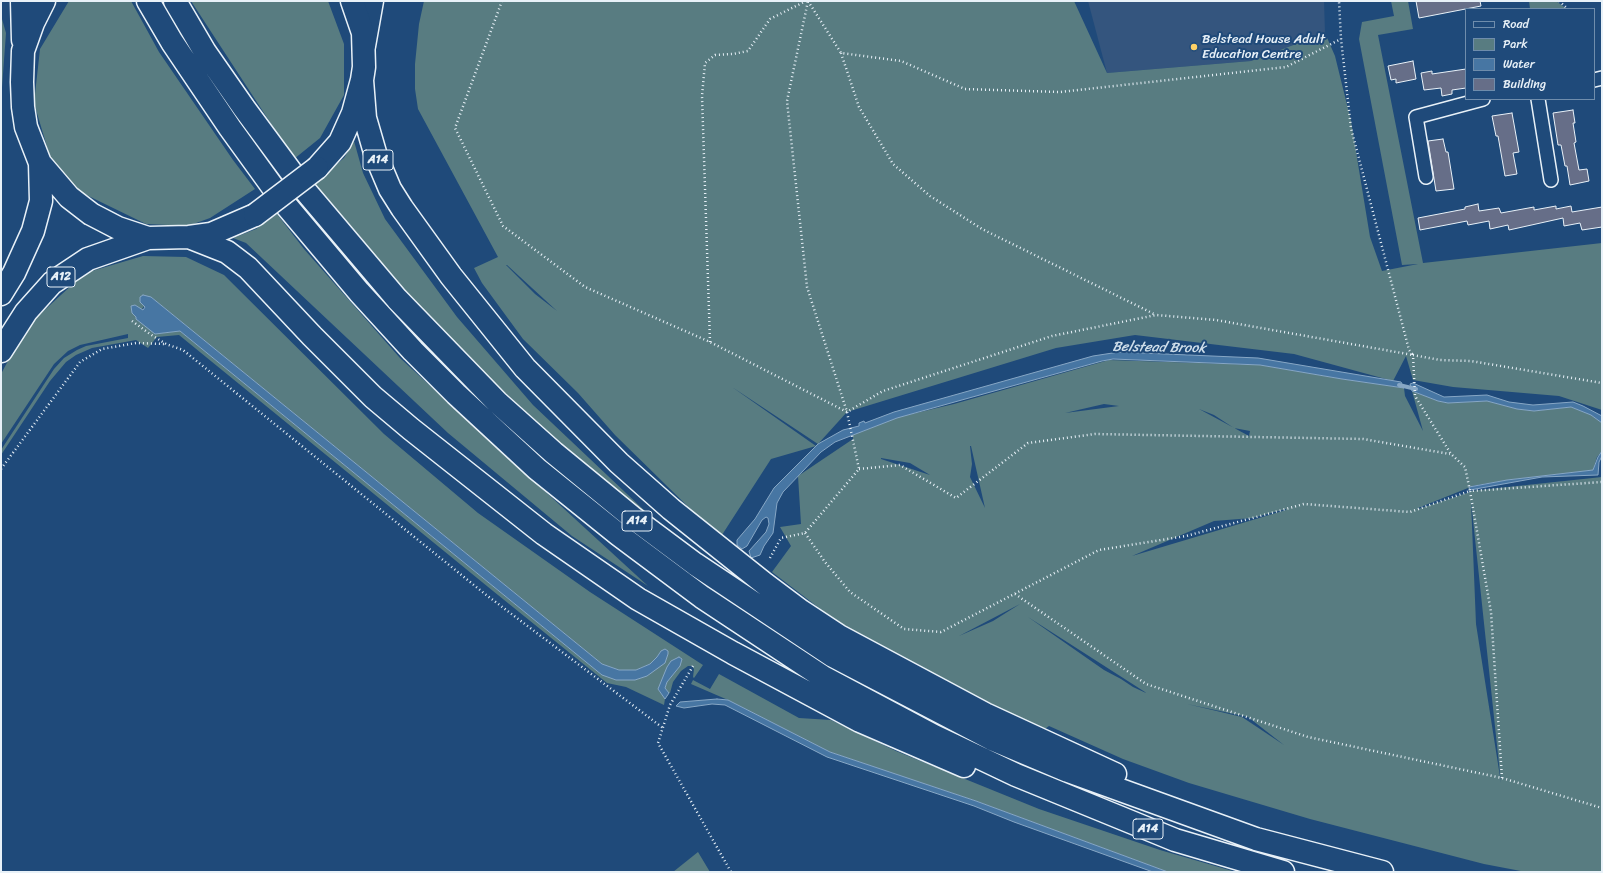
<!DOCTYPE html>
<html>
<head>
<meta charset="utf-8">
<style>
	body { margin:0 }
	#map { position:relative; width:1603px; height:873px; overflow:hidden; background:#1f4a7a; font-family:Sriracha,sans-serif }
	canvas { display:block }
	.frame { position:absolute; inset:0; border:2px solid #e8f1f8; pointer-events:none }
	.legend { position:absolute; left:1465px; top:8px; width:130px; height:92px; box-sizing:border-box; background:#1f4a7a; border:1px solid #6f8dac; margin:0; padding:5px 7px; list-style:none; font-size:12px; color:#e8f1f8 }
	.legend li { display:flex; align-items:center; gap:8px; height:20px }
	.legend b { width:20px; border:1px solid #6f8dac }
</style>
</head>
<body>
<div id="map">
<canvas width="1603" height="873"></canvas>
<div class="frame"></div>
<ul class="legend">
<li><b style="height:5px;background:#1f4a7a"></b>Road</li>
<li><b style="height:11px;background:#587c81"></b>Park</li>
<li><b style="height:11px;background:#4776a3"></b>Water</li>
<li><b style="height:11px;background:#666e88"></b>Building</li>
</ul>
</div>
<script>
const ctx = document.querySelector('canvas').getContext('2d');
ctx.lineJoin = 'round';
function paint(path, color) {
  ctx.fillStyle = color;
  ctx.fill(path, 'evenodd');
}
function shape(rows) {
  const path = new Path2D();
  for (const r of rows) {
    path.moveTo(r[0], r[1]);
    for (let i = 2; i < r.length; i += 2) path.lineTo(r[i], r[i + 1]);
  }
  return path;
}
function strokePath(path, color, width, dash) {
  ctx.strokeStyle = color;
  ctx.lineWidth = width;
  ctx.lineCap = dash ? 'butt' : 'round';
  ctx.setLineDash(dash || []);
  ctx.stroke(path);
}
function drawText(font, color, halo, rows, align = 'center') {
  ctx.font = font + ' Sriracha,sans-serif';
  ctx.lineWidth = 4;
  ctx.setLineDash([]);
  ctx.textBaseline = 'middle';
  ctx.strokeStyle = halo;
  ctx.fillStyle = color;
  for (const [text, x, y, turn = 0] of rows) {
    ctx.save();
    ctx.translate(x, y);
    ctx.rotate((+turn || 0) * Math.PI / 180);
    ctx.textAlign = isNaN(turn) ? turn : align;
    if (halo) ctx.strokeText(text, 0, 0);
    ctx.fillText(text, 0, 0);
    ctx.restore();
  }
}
const built = shape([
	[1088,1,1324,1,1325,33,1251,61,1107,73]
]);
const green = shape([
	[1,1,2,19,6,33,1,101],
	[69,1,131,1,159,52,233,160,255,189,210,218,188,226,146,224,72,188,53,167,34,103,40,49],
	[191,1,328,1,344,44,344,95,320,138,294,159],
	[424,1,1074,1,1107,73,1251,61,1325,33,1335,56,1351,121,1370,237,1382,271,1418,264,1402,265,1359,39,1362,22,1394,16,1391,1,1408,1,1413,29,1378,35,1423,263,1602,243,1602,410,1559,396,1453,387,1413,380,1406,356,1393,381,1294,354,1135,335,1056,348,847,412,818,444,732,387,816,446,771,459,720,538,615,435,578,393,523,339,482,283,474,268,498,257,418,109,415,89,415,64,419,24],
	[506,265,507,265,557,311,535,294],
	[1529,1,1556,1,1567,9,1530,9],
	[354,141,363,173,385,219,457,317,533,405,664,529,622,499,449,342,313,184,344,158],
	[277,214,304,249,400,358,648,586,572,536,448,433,246,243,233,238,256,229],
	[143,256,186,257,224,275,384,434,478,513,590,592,703,665,694,678,693,677,694,669,692,666,688,666,681,671,673,682,670,693,669,693,665,688,667,682,680,666,658,689,665,699,664,705,626,687,607,683,493,591,179,335,157,337,148,348,136,340,92,348,76,355,66,362,50,381,1,455,1,450,54,369,64,358,77,350,86,346,128,338,128,334,80,345,68,351,54,364,1,444,1,374,26,327,85,273],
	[151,297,602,664,619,670,636,670,650,664,657,657,661,651,647,676,602,675,180,331,155,334,136,317],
	[1109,360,1260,365,1342,379,1404,388,1405,396,1423,431,1412,391,1438,401,1448,403,1487,401,1517,409,1534,411,1571,407,1591,415,1602,423,1602,451,1597,457,1593,470,1507,480,1472,486,1470,491,1602,477,1602,872,1526,872,1484,864,1310,819,1189,783,1123,759,1049,726,1042,731,908,665,840,624,772,572,791,546,780,527,801,524,798,476,853,439,853,435,899,417,954,404],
	[1104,404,1119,406,1065,413],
	[1199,409,1214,415,1234,428,1250,431,1249,436],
	[970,446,971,446,985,508,970,477,972,464],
	[881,458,910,463,930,475,881,459],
	[1468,488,1470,492,1418,509,1418,508],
	[1471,501,1501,783,1476,624],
	[1286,509,1286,510,1132,556,1214,521,1252,518],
	[1020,604,993,621,959,636],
	[1028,617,1145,692,1146,693,1133,687,1121,679,1104,670],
	[1187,704,1248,717,1284,745,1242,717],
	[719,674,799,718,831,720,896,751,1039,809,1160,850,1236,872,1168,872,976,801,830,752,728,700,691,684,693,680,710,689],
	[698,852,710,872,673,872]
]);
const water = shape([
	[143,295,151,297,602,664,619,670,636,670,650,664,657,657,661,651,665,649,668,651,668,654,665,663,647,676,635,680,616,680,602,675,180,331,155,334,136,319,136,317,132,313,131,306,135,305,143,310,145,307,140,302,140,297,143,295],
	[1119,352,1258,358,1401,382,1404,388,1342,379,1260,365,1113,359,1102,361,897,418,835,442,821,452,783,492,777,503,773,533,764,546,760,555,751,558,749,551,766,532,769,524,768,518,766,517,762,520,747,546,742,549,737,545,737,540,755,519,774,488,818,444,843,430,859,426,859,423,864,421,865,423,894,412,1093,356,1119,352],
	[1413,383,1444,397,1487,395,1509,402,1533,405,1573,402,1583,406,1602,416,1602,423,1591,415,1571,407,1534,411,1517,409,1487,401,1448,403,1438,401,1412,391,1410,384,1413,383],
	[1602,451,1602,456,1599,462,1598,475,1542,477,1470,490,1469,487,1507,480,1593,470,1598,457,1602,451],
	[679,657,682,659,680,666,667,682,665,688,669,693,665,699,658,689,667,667,671,661,679,657],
	[717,699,728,700,830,752,976,801,1168,872,1153,872,1014,822,974,806,827,757,725,705,712,704,684,708,676,706,680,702,717,699]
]);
const stream = shape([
	[1399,385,1416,389]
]);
const building = shape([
	[1416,1,1480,1,1481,6,1419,18,1416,1],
	[1413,61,1416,79,1396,83,1396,79,1391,80,1388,66,1413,61],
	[1466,69,1466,88,1452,90,1452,94,1442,96,1441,88,1424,90,1421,73,1432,71,1432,74,1466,69],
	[1573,110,1575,123,1573,123,1576,142,1574,143,1579,170,1587,169,1589,181,1570,185,1567,166,1565,166,1561,145,1558,145,1553,113,1573,110],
	[1512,113,1519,152,1513,153,1517,174,1505,176,1498,136,1496,136,1492,116,1512,113],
	[1443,139,1446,152,1448,152,1454,189,1436,191,1428,141,1443,139],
	[1478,204,1479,211,1499,208,1501,213,1534,207,1534,210,1556,206,1556,209,1571,206,1572,212,1602,207,1602,227,1582,230,1580,223,1564,226,1563,218,1509,230,1508,225,1490,229,1489,221,1468,225,1467,221,1420,230,1418,218,1465,209,1465,207,1478,204]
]);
const path = shape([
	[502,1,455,128,503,226,585,287,710,342,847,412,883,391,1052,336,1156,315,1216,320,1413,355,1409,350,1351,128,1341,39,1339,1],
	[808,1,841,53,901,61,965,89,1060,92,1286,67,1341,39],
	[1559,1,1568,9],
	[841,53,859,107,893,164,930,196,982,229,1156,315],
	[132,321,150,334,166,344,183,350,485,594,663,728],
	[710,342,702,96,705,63,715,55,733,54,748,51,770,19,806,1],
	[1,469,80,362,102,349,136,343,166,344],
	[859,469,900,465,956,498,1028,443,1095,434,1363,439,1450,454],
	[805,533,825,562,850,592,904,629,941,632,1099,550,1186,536,1304,504,1410,512,1470,491,1465,467,1451,454,1415,396,1413,355,1440,360,1471,361,1602,383],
	[770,558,781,538,805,533,859,469,847,412,807,287,787,101,808,1],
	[1015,594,1146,684,1308,737,1502,778,1602,808],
	[693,666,670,705,658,743,731,872],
	[1502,778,1491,612,1470,491,1602,482]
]);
const street = shape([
	[1594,80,1602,78],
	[1538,99,1551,180],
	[1426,177,1416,117,1483,99]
]);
const primary = shape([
	[365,46,373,1]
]);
const highway = shape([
	[22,1,23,40],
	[44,1,33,23,23,51,22,82,23,107,26,127,40,163,69,197,91,214,118,228,148,238,189,237,211,234,255,215],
	[148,1,172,42,230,128,285,204,359,292,413,351,456,394,537,469,619,535,702,597,823,677,934,736,1016,775,1175,840,1283,872],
	[175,1,205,52,244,108,303,188,397,299,497,402,554,453,632,517,695,564,833,656,992,739,1068,771,1256,839,1382,872],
	[362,80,365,118,376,156,390,189,402,208,451,276,525,368,619,463,671,509,765,584,801,611,839,636,985,714,1115,774],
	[317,168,340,142,353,113,362,80,364,67,363,33,352,1],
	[189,237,227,252,248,268,312,336,373,397,411,429,544,534,638,599,733,653,860,721,964,766],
	[1,294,14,273,33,231,41,201,40,163],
	[1,351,26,312,52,283,88,259,148,238]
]);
const highwayBridge = shape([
	[255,215,317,168]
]);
const markers = [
	[1194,47,4,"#ffd166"]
];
const shields = [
	[378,160,30],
	[61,277,28],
	[637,521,30],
	[1148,829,30]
];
const shieldNames = [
	["A14",378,160],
	["A12",61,277],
	["A14",637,521],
	["A14",1148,829]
];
const poiNames = [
	["Belstead House Adult",1202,40],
	["Education Centre",1202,55]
];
const waterNames = [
	["Belstead Brook",1159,348,1]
];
paint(built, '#34557e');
paint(green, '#587c81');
paint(water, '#4776a3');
strokePath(water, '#87a7c5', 1);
strokePath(stream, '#87a7c5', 4);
paint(building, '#666e88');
strokePath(building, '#e8f1f8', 1);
strokePath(street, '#e8f1f8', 16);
strokePath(primary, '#e8f1f8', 23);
strokePath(highway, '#e8f1f8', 25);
strokePath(path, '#e8f1f8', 2.5, [1, 3]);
strokePath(street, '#1f4a7a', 13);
strokePath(primary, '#1f4a7a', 20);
strokePath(highway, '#1f4a7a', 22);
strokePath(highwayBridge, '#e8f1f8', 25, []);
strokePath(highwayBridge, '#1f4a7a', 22);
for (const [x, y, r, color] of markers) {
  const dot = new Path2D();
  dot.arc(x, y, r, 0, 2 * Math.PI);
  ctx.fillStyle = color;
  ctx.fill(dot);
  strokePath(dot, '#1f4a7a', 1.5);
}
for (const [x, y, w] of shields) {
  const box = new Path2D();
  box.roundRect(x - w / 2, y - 10, w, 20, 3);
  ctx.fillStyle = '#1f4a7a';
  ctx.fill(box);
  strokePath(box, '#e8f1f8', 1);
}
drawText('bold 12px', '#e8f1f8', null, shieldNames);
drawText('13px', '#e8f1f8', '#1f4a7a', poiNames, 'left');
drawText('italic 14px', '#d0dfeb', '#1f4a7a', waterNames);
</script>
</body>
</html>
